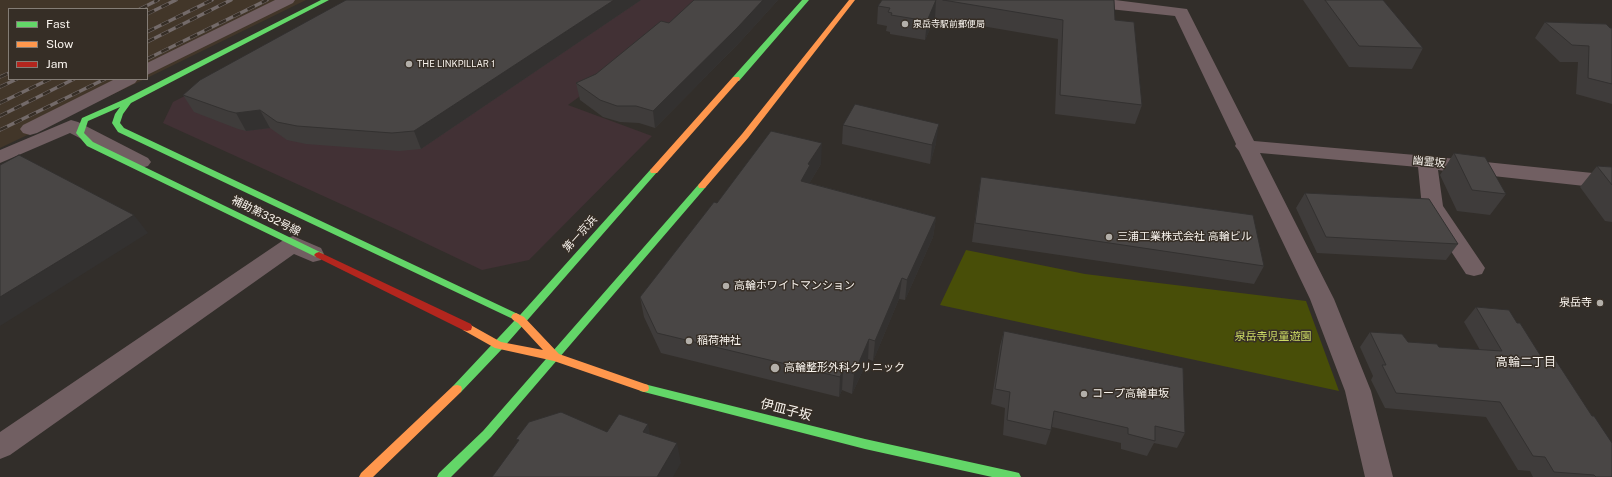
<!DOCTYPE html>
<html>
<head>
<meta charset="utf-8">
<style>
	body { margin:0 }
	#map { position:relative; width:1612px; height:477px; overflow:hidden; background:#322e2a; font-family:"Public Sans",sans-serif }
	canvas { display:block }
	.legend { position:absolute; left:8px; top:8px; width:140px; height:72px; box-sizing:border-box; background:#362e26; border:1px solid #847d76; margin:0; padding:5px 7px; list-style:none; font-size:12px; color:#f9f4ee }
	.legend li { display:flex; align-items:center; gap:8px; height:20px }
	.legend b { width:20px; border:1px solid #847d76 }
</style>
</head>
<body>
<div id="map">
<canvas width="1612" height="477"></canvas>
<ul class="legend">
<li><b style="height:5px;background:#63d668"></b>Fast</li>
<li><b style="height:5px;background:#ff974d"></b>Slow</li>
<li><b style="height:5px;background:#b3261e"></b>Jam</li>
</ul>
</div>
<script>
const ctx = document.querySelector('canvas').getContext('2d');
ctx.lineJoin = 'round';
function paint(path, color) {
  ctx.fillStyle = color;
  ctx.fill(path, 'evenodd');
}
function shape(rows) {
  const path = new Path2D();
  for (const r of rows) {
    path.moveTo(r[0], r[1]);
    for (let i = 2; i < r.length; i += 2) path.lineTo(r[i], r[i + 1]);
  }
  return path;
}
function strokePath(path, color, width, dash) {
  ctx.strokeStyle = color;
  ctx.lineWidth = width;
  ctx.lineCap = dash ? 'butt' : 'round';
  ctx.setLineDash(dash || []);
  ctx.stroke(path);
}
function drawText(font, color, halo, rows, align = 'center') {
  ctx.font = font + ' "Public Sans","Noto Sans JP",sans-serif';
  ctx.lineWidth = 3;
  ctx.setLineDash([]);
  ctx.textBaseline = 'middle';
  ctx.strokeStyle = halo;
  ctx.fillStyle = color;
  for (const [text, x, y, turn = 0] of rows) {
    ctx.save();
    ctx.translate(x, y);
    ctx.rotate((+turn || 0) * Math.PI / 180);
    ctx.textAlign = isNaN(turn) ? turn : align;
    if (halo) ctx.strokeText(text, 0, 0);
    ctx.fillText(text, 0, 0);
    ctx.restore();
  }
}
const commercial = shape([
	[367,0,711,0,568,105,652,136,529,260,482,270,398,230,163,123,173,102,330,22]
]);
const built = shape([
	[0,0,306,0,147,78,147,9,9,9,9,79,145,79,0,148]
]);
const green = shape([
	[966,250,1085,274,1306,301,1339,391,940,305]
]);
const street = shape([
	[275,0,295,0,293,3,147,75,147,63,275,0],
	[1064,0,1115,0,1187,9,1254,141,1427,156,1612,175,1612,189,1438,170,1443,206,1485,268,1482,274,1474,276,1466,274,1422,207,1418,167,1260,153,1334,299,1371,391,1393,477,1365,477,1345,391,1310,299,1239,151,1235,146,1236,144,1175,16,1072,5,1066,3,1064,0],
	[115,79,138,79,135,83,37,133,30,135,23,133,20,129,23,125,115,79],
	[71,120,78,122,148,158,151,162,148,166,141,168,134,166,70,133,0,163,0,150,71,120],
	[293,236,321,248,324,254,321,260,313,262,294,254,10,455,0,459,0,432,285,239,293,236]
]);
const fast = shape([
	[321,0,329,0,131,103,123,114,120,123,124,128,520,315,651,169,657,169,658,171,503,348,461,392,457,393,453,392,452,389,453,386,515,320,118,132,112,123,115,114,120,107,88,121,84,133,93,142,322,253,324,255,322,257,316,257,87,146,76,133,82,118,125,99,321,0],
	[802,0,809,0,739,81,733,81,733,77,802,0],
	[702,183,706,186,705,188,491,437,451,477,437,477,439,473,483,431,699,184,702,183],
	[644,384,865,439,1015,472,1019,473,1021,477,992,477,865,449,644,392,640,391,639,388,640,385,644,384]
]);
const slow = shape([
	[849,0,855,0,748,138,705,188,699,188,698,186,699,184,742,134,849,0],
	[733,77,739,77,740,79,657,173,651,173,650,171,651,169,733,77],
	[516,313,524,317,559,354,648,385,649,388,648,391,644,392,554,361,495,348,463,330,462,327,463,324,467,323,501,342,543,350,518,323,513,320,511,317,513,314,516,313],
	[457,385,461,386,462,389,461,392,373,477,359,477,361,473,453,386,457,385]
]);
const jam = shape([
	[319,252,471,324,472,327,471,330,467,331,463,330,316,257,314,255,316,253,319,252]
]);
const rail = shape([
	[140,9,158,0],
	[147,14,176,0],
	[147,32,212,0],
	[147,42,231,0],
	[147,59,267,0],
	[0,77,9,73],
	[0,87,17,79],
	[0,103,50,79],
	[0,116,74,79],
	[0,130,105,79]
]);
const wall = shape([
	[641,0,421,149,399,151,306,144,287,140,270,128,246,131,238,129,194,112,183,95],
	[694,0,778,0,739,43,655,128,639,123,620,122,603,117,580,100,576,83,596,74,669,23],
	[882,0,1114,0,1115,20,1142,105,1135,124,1055,114,1058,39,935,18,925,40,890,34,890,32,886,31,887,26,877,24,878,6],
	[1303,0,1383,0,1423,48,1412,69,1349,67],
	[1545,22,1612,28,1612,104,1576,94,1578,62,1560,62,1535,38],
	[843,125,936,143,930,164,842,144],
	[1454,153,1506,194,1490,215,1457,211,1440,175],
	[821,164,810,182,810,183,936,217,933,237,905,300,899,299,873,361,868,359,852,394,842,390,839,397,661,353,644,317,640,297,717,203],
	[1597,166,1612,167,1612,222,1605,221,1580,187],
	[981,177,1264,266,1254,284,972,242,978,195],
	[1305,193,1458,244,1446,260,1317,253,1296,208],
	[1476,307,1612,477,1533,477,1530,471,1518,470,1486,417,1385,408,1371,380,1373,376,1360,347,1370,332,1408,342,1439,347,1480,350,1464,322],
	[1004,331,1185,433,1177,448,1154,443,1147,456,1121,449,1121,443,1052,427,1046,445,1003,435,1005,408,991,404,1000,346]
]);
const shadedWall = shape([
	[614,0,641,0,421,149,414,131],
	[763,0,778,0,739,43,655,128,653,111],
	[936,0,935,18,925,40,927,21],
	[260,110,270,128,246,131,236,113],
	[939,124,936,143,930,164,932,145],
	[822,143,821,164,810,182,810,186,801,181,808,164],
	[134,215,148,233,0,326,0,297],
	[936,217,933,237,905,300,907,280],
	[902,278,899,299,873,361,875,341],
	[869,339,868,359,852,394,854,374],
	[843,370,842,390,839,397,840,377],
	[648,424,652,444,643,432],
	[677,443,681,463,673,477,657,477]
]);
const building = shape([
	[346,0,614,0,414,131,392,133,297,126,277,122,260,110,236,113,228,111,183,95,200,80,346,0],
	[694,0,763,0,738,27,653,111,636,106,617,106,600,100,576,83,596,74,661,21,669,23,694,0],
	[882,0,936,0,927,21,891,15,892,13,888,12,890,8,878,6,882,0],
	[943,0,1114,0,1115,20,1134,22,1142,105,1060,95,1063,20,943,0],
	[1325,0,1383,0,1423,48,1359,46,1325,0],
	[1545,22,1606,24,1610,28,1612,28,1612,84,1588,78,1589,46,1572,45,1545,22],
	[855,104,939,124,932,145,843,125,855,104],
	[771,131,822,143,808,164,810,165,801,181,936,217,907,280,902,278,875,341,869,339,854,374,843,370,840,377,657,333,640,297,714,202,717,203,771,131],
	[1454,153,1485,157,1506,194,1472,190,1454,153],
	[19,155,134,215,0,297,0,165,19,155],
	[1597,166,1612,167,1612,185,1597,166],
	[981,177,1253,215,1264,266,975,223,981,177],
	[1305,193,1429,199,1458,244,1326,237,1305,193],
	[1476,307,1509,310,1517,323,1520,323,1542,358,1555,359,1592,416,1594,416,1612,443,1612,477,1596,477,1594,475,1554,472,1545,457,1533,456,1500,402,1396,393,1382,365,1386,365,1370,332,1402,334,1408,342,1437,344,1439,347,1502,351,1476,307],
	[1004,331,1183,368,1185,433,1155,426,1155,441,1128,434,1128,428,1054,411,1051,430,1007,420,1010,392,995,389,1004,331],
	[561,412,607,432,619,414,648,424,643,432,677,443,657,477,492,477,519,440,516,439,529,422,561,412]
]);
const markers = [
	[905,24,4,"#b3afa9"],
	[409,64,4,"#b3afa9"],
	[1109,237,4,"#b3afa9"],
	[726,286,4,"#b3afa9"],
	[1600,303,4,"#b3afa9"],
	[689,341,4,"#b3afa9"],
	[775,368,5,"#b3afa9"],
	[1084,394,4,"#b3afa9"]
];
const farPoinames = [
	["泉岳寺駅前郵便局",913,24],
	["THE LINKPILLAR 1",417,64]
];
const streetNames = [
	["幽霊坂",1429,162,6],
	["補助第332号線",266,216,26],
	["第一京浜",580,234,-48]
];
const poiNames = [
	["三浦工業株式会社 高輪ビル",1117,237],
	["高輪ホワイトマンション",734,286],
	["泉岳寺",1592,303,"right"],
	["稲荷神社",697,341],
	["高輪整形外科クリニック",784,368],
	["コープ高輪車坂",1092,394]
];
const parkNames = [
	["泉岳寺児童遊園",1273,337]
];
const neighbourhoodNames = [
	["高輪二丁目",1526,362]
];
const nearStreetnames = [
	["伊皿子坂",786,410,14]
];
paint(commercial, '#423135');
paint(built, '#423629');
paint(green, '#484e08');
paint(street, '#715f62');
paint(fast, '#63d668');
paint(slow, '#ff974d');
paint(jam, '#b3261e');
strokePath(rail, '#736a69', 3.5);
strokePath(rail, '#362e26', 2.5, [8]);
paint(wall, '#3f3c3b');
paint(shadedWall, '#333130');
paint(building, '#494645');
strokePath(building, '#333130', 1);
for (const [x, y, r, color] of markers) {
  const dot = new Path2D();
  dot.arc(x, y, r, 0, 2 * Math.PI);
  ctx.fillStyle = color;
  ctx.fill(dot);
  strokePath(dot, '#362e26', 1.5);
}
drawText('9px', '#f9f4ee', '#362e26', farPoinames, 'left');
drawText('11px', '#f9f4ee', '#362e26', streetNames);
drawText('11px', '#f9f4ee', '#362e26', poiNames, 'left');
drawText('11px', '#cddc64', '#362e26', parkNames);
drawText('12px', '#f9f4ee', '#362e26', neighbourhoodNames);
drawText('13px', '#f9f4ee', '#362e26', nearStreetnames);
</script>
</body>
</html>
